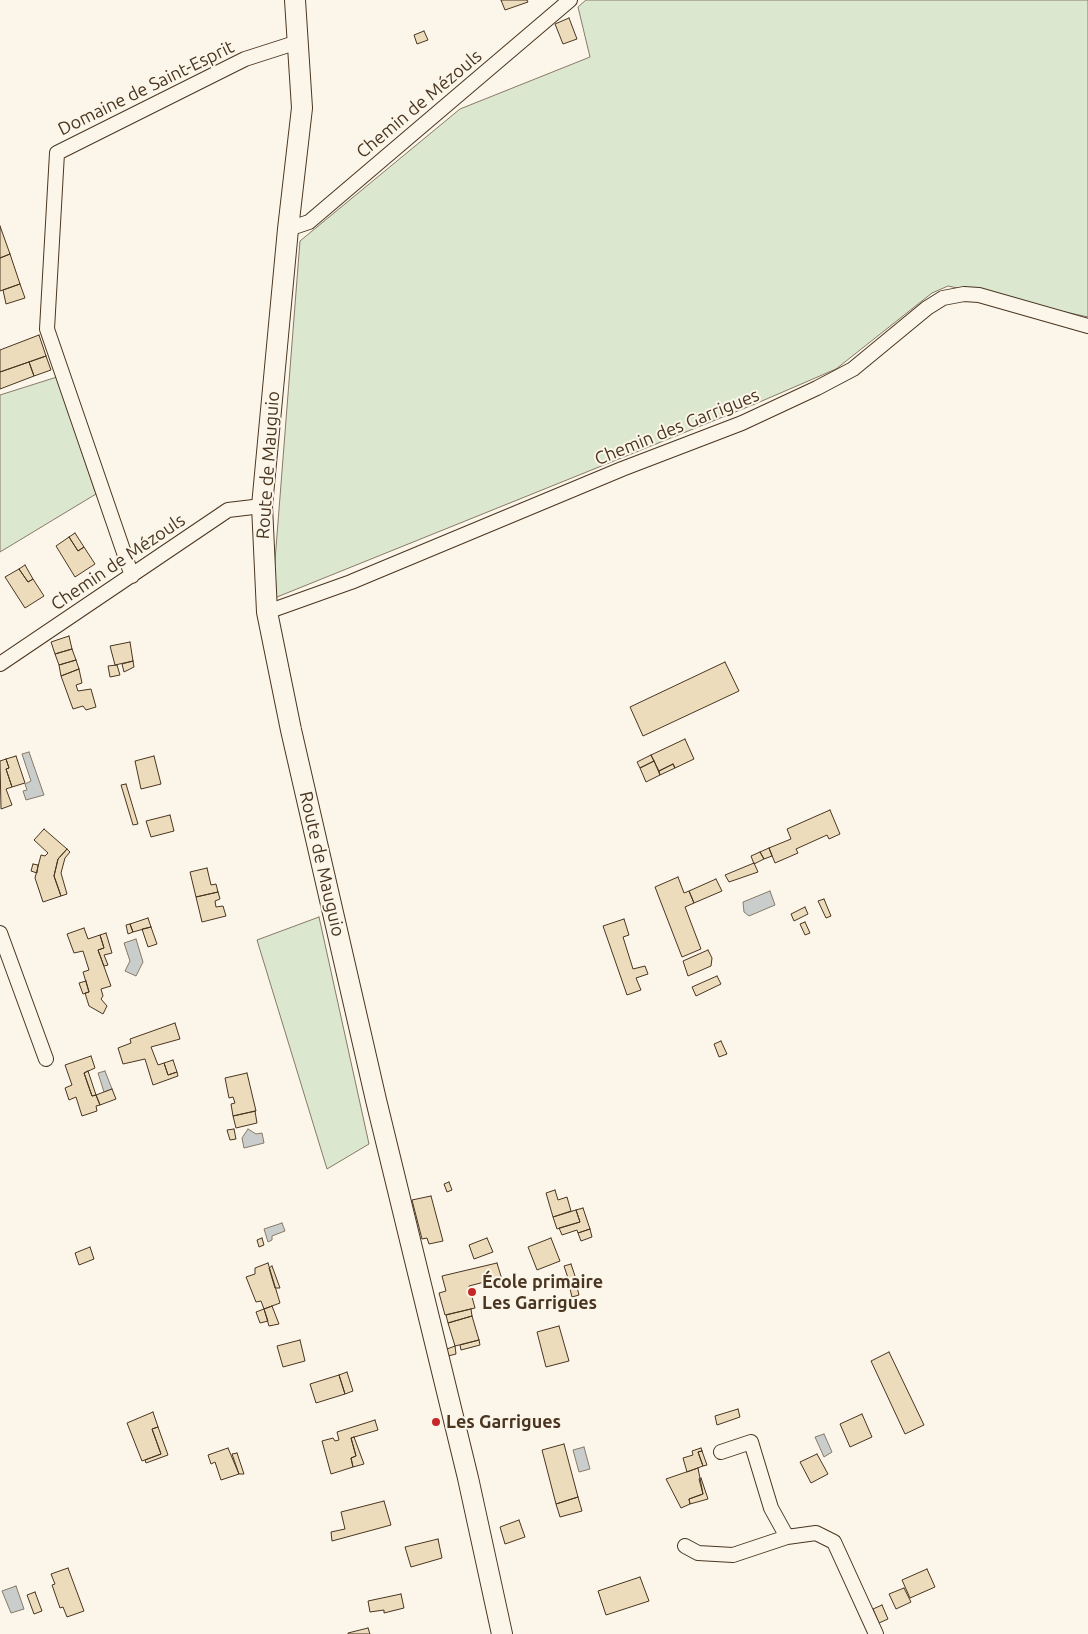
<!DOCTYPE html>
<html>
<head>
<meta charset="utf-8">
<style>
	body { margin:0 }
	canvas { display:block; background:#fbf6e9 }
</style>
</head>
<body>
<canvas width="1088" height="1634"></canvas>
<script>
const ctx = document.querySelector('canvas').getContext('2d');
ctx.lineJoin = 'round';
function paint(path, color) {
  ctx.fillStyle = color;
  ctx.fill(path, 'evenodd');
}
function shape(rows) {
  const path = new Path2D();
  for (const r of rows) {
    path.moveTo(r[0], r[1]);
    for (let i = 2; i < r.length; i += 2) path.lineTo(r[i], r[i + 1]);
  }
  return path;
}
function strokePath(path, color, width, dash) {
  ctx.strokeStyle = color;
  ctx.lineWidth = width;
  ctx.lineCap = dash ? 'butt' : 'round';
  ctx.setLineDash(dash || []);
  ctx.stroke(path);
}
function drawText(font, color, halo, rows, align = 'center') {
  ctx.font = font + ' Ubuntu,sans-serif';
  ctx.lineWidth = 4;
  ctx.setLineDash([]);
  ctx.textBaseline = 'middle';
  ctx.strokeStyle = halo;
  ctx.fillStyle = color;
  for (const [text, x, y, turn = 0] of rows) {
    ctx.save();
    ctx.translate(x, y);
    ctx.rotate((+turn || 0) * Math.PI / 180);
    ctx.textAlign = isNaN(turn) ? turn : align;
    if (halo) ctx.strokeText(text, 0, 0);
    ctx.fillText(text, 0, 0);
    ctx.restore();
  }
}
const green = shape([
	[586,0,1088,0,1088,317,948,286,932,293,836,369,755,404,272,599,300,241,460,109,590,57,578,7,586,0],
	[57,377,96,494,0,552,0,395,57,377],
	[319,917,369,1144,327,1169,257,940,319,917]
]);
const water = shape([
	[29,752,44,795,26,800,23,791,27,790,25,784,31,781,22,754,29,752],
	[770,891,775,905,749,916,744,912,743,902,770,891],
	[136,939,143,962,136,976,125,971,130,961,124,943,136,939],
	[105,1071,112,1089,104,1092,98,1073,105,1071],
	[248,1129,256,1134,262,1133,264,1143,244,1148,242,1138,248,1129],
	[282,1223,285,1231,272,1236,272,1240,268,1242,264,1229,282,1223],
	[824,1434,832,1452,824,1457,815,1437,824,1434],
	[584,1447,590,1469,579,1472,573,1450,584,1447],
	[16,1586,24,1609,11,1613,2,1591,16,1586]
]);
const building = shape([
	[501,0,527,0,528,2,505,10,501,0],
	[569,18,577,39,563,44,555,24,569,18],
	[424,31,428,40,417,44,414,35,424,31],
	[0,226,10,254,0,258,0,226],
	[10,254,20,284,0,291,0,258,10,254],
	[20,284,25,298,6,304,3,290,20,284],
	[39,335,46,356,0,372,0,350,39,335],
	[46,356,51,370,34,376,29,362,46,356],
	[29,362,34,376,0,389,0,372,29,362],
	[75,533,84,547,78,551,69,537,75,533],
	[69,537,78,551,84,547,95,564,75,577,56,546,69,537],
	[25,565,33,579,28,582,19,569,25,565],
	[19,569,28,582,33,579,44,596,25,608,5,577,19,569],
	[69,636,72,649,55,654,51,642,69,636],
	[130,642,133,661,115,665,110,646,130,642],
	[72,649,76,660,59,665,55,654,72,649],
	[76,660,79,669,61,676,59,665,76,660],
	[133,661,134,667,124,672,122,664,133,661],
	[725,662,739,691,643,736,630,707,725,662],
	[117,665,120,675,110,677,108,666,117,665],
	[79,669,82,683,76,685,78,691,91,689,96,707,86,710,83,706,73,709,61,676,79,669],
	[685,739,694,759,675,768,673,764,659,771,651,755,685,739],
	[651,755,654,761,640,768,637,762,651,755],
	[16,756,25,783,12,787,6,769,9,768,6,759,16,756],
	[154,756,161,784,141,789,135,761,154,756],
	[6,759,9,768,6,769,12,787,6,789,12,805,1,809,0,761,6,759],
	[654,761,660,775,646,782,640,768,654,761],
	[673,764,675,768,660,775,659,771,673,764],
	[126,784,138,824,133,825,121,785,126,784],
	[830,810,840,834,829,839,827,835,796,849,798,853,775,863,769,848,791,839,787,829,830,810],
	[170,815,174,831,151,837,146,821,170,815],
	[44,829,67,849,58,859,54,876,61,896,43,902,35,878,41,855,45,856,48,853,34,840,44,829],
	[769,848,772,856,764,859,760,852,769,848],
	[67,849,70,852,65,858,61,873,67,894,61,896,54,876,58,859,67,849],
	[760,852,764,859,754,864,751,856,760,852],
	[754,863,758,872,729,882,725,875,754,863],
	[33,864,38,865,37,873,31,871,33,864],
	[207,868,211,885,216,884,218,892,196,897,190,872,207,868],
	[678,877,684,893,689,891,694,903,685,907,701,949,682,957,655,887,678,877],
	[716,879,722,891,694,903,689,891,716,879],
	[218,892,220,899,215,901,216,907,223,906,226,916,202,922,196,897,218,892],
	[824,899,831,916,826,918,818,901,824,899],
	[805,907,808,914,794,921,791,914,805,907],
	[148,918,151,927,133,932,130,924,148,918],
	[624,919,629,935,623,937,633,969,645,966,648,974,636,978,641,990,627,995,603,926,624,919],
	[805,922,810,933,805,935,800,924,805,922],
	[130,924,133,932,128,934,126,925,130,924],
	[151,927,157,944,148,947,142,929,151,927],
	[84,928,88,939,100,935,104,948,98,950,111,986,101,989,103,996,101,999,107,1006,103,1014,89,1006,85,993,89,992,83,972,89,970,83,951,74,953,67,934,84,928],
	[106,933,112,953,104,955,108,965,104,966,98,950,104,948,100,935,106,933],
	[708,950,712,958,711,966,688,976,683,961,708,950],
	[717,976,721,984,696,996,692,987,717,976],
	[86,981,89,992,83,994,79,983,86,981],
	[175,1023,180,1039,151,1047,158,1065,164,1063,168,1075,177,1072,178,1076,153,1085,145,1059,123,1064,118,1048,131,1043,130,1039,175,1023],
	[721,1041,727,1054,719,1057,714,1044,721,1041],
	[91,1056,95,1068,84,1073,92,1096,96,1095,100,1105,96,1106,97,1111,82,1116,76,1097,69,1100,65,1088,72,1085,65,1065,91,1056],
	[173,1060,177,1072,168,1075,164,1063,173,1060],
	[88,1071,96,1095,92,1096,84,1073,88,1071],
	[247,1073,256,1111,233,1116,231,1104,235,1103,233,1097,229,1098,225,1078,247,1073],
	[112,1089,116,1099,100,1105,96,1095,112,1089],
	[255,1111,257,1123,236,1128,233,1116,255,1111],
	[234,1129,236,1139,230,1140,227,1130,234,1129],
	[449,1182,452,1190,447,1192,444,1184,449,1182],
	[555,1190,558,1200,567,1197,571,1211,553,1217,546,1193,555,1190],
	[431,1196,443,1241,429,1244,427,1238,422,1239,412,1200,431,1196],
	[583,1208,590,1229,578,1233,577,1230,562,1235,559,1228,580,1222,576,1210,583,1208],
	[576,1210,580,1222,557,1229,553,1217,576,1210],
	[590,1229,592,1237,581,1241,578,1233,590,1229],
	[262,1238,264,1245,259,1247,257,1240,262,1238],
	[487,1238,493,1252,474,1259,469,1245,487,1238],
	[551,1238,560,1261,537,1270,528,1247,551,1238],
	[90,1247,94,1259,79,1265,75,1253,90,1247],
	[268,1263,280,1303,264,1309,261,1301,256,1302,246,1277,255,1274,255,1268,268,1263],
	[497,1263,504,1286,494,1288,492,1280,469,1286,475,1308,445,1315,439,1293,446,1291,442,1276,497,1263],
	[571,1264,577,1282,570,1284,564,1266,571,1264],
	[272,1266,280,1288,275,1288,269,1268,272,1266],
	[577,1287,579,1295,572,1297,570,1289,577,1287],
	[272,1306,279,1324,269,1326,264,1309,272,1306],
	[264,1309,268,1321,260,1323,256,1312,264,1309],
	[471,1309,472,1316,448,1323,446,1315,471,1309],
	[472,1316,479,1340,455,1346,448,1323,472,1316],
	[559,1326,569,1361,546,1367,537,1332,559,1326],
	[300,1340,305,1361,283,1367,277,1346,300,1340],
	[479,1340,480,1345,461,1350,460,1345,479,1340],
	[455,1346,456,1354,448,1356,447,1349,455,1346],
	[889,1352,924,1425,905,1434,871,1361,889,1352],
	[347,1372,353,1391,345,1394,339,1375,347,1372],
	[339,1375,345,1394,316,1403,310,1384,339,1375],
	[738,1409,740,1417,717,1425,715,1416,738,1409],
	[153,1412,158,1427,152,1429,161,1454,142,1461,127,1423,153,1412],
	[862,1414,872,1437,850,1447,840,1424,862,1414],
	[375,1420,378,1430,351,1438,356,1456,351,1458,353,1467,331,1474,322,1441,333,1438,335,1441,339,1440,337,1432,375,1420],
	[158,1427,168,1455,146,1463,145,1460,161,1454,152,1429,158,1427],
	[354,1437,364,1464,353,1467,351,1458,356,1456,351,1438,354,1437],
	[564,1444,578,1497,556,1504,542,1450,564,1444],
	[228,1448,239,1474,221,1480,215,1462,211,1464,208,1455,228,1448],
	[701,1448,702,1451,698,1452,703,1466,687,1472,683,1458,693,1455,692,1451,701,1448],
	[702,1451,707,1465,703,1466,698,1452,702,1451],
	[237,1453,244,1474,239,1474,232,1454,237,1453],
	[817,1454,828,1474,811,1483,800,1462,817,1454],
	[698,1468,703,1494,689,1499,690,1504,681,1508,666,1479,698,1468],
	[701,1478,708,1499,690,1504,689,1499,703,1494,699,1479,701,1478],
	[578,1497,582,1511,560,1517,556,1504,578,1497],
	[384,1501,391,1525,332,1541,331,1532,345,1529,341,1512,384,1501],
	[519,1520,525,1537,505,1544,500,1527,519,1520],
	[438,1539,442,1558,411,1567,405,1547,438,1539],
	[68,1568,84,1611,67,1617,63,1607,60,1608,52,1585,55,1584,51,1574,68,1568],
	[927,1569,935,1587,910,1598,902,1580,927,1569],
	[640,1577,649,1601,606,1615,598,1591,640,1577],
	[904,1588,911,1602,896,1609,889,1594,904,1588],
	[35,1592,42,1611,34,1614,27,1595,35,1592],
	[401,1594,404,1608,384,1613,384,1610,370,1612,368,1601,401,1594],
	[882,1605,888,1619,879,1623,873,1609,882,1605],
	[368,1628,370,1634,348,1634,348,1633,368,1628]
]);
const street = shape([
	[288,229,309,222,570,0],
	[132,576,47,329,57,153,245,59,298,42],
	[267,612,351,582,622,469,742,423,817,388,853,369,927,308,943,298,964,294,979,295,1088,326],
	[0,664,228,510,262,506],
	[0,933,46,1059],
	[721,1452,751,1442,771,1508,787,1537],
	[685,1546,698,1553,733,1555,787,1537,816,1533,834,1542,876,1634]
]);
const secondary = shape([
	[295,0,302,108,288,229,262,506,267,612,291,730,376,1100,468,1478,502,1634]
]);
const markers = [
	[472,1292,5,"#c62828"],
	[436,1422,5,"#c62828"]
];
const streetNames = [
	["Domaine de Saint-Esprit",146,88,-26],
	["Chemin de Mézouls",419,104,-40],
	["Chemin des Garrigues",677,427,-22],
	["Route de Mauguio",268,465,-86],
	["Chemin de Mézouls",118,562,-34],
	["Route de Mauguio",322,864,77]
];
const poiNames = [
	["École primaire",482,1282],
	["Les Garrigues",482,1303],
	["Les Garrigues",446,1422]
];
paint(green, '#dce7d0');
strokePath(green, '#887966', 1);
paint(water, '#c9cecd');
strokePath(water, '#887966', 1);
paint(building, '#ecdcbc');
strokePath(building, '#4a3520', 1);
strokePath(street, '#4a3520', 16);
strokePath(secondary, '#4a3520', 22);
strokePath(street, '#fbf6e9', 14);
strokePath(secondary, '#fbf6e9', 20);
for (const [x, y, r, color] of markers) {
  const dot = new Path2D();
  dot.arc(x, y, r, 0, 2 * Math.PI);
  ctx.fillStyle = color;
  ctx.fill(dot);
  strokePath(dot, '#fbf6e9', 2);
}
drawText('18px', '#4a3520', '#fbf6e9', streetNames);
drawText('bold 18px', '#4a3520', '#fbf6e9', poiNames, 'left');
</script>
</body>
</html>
